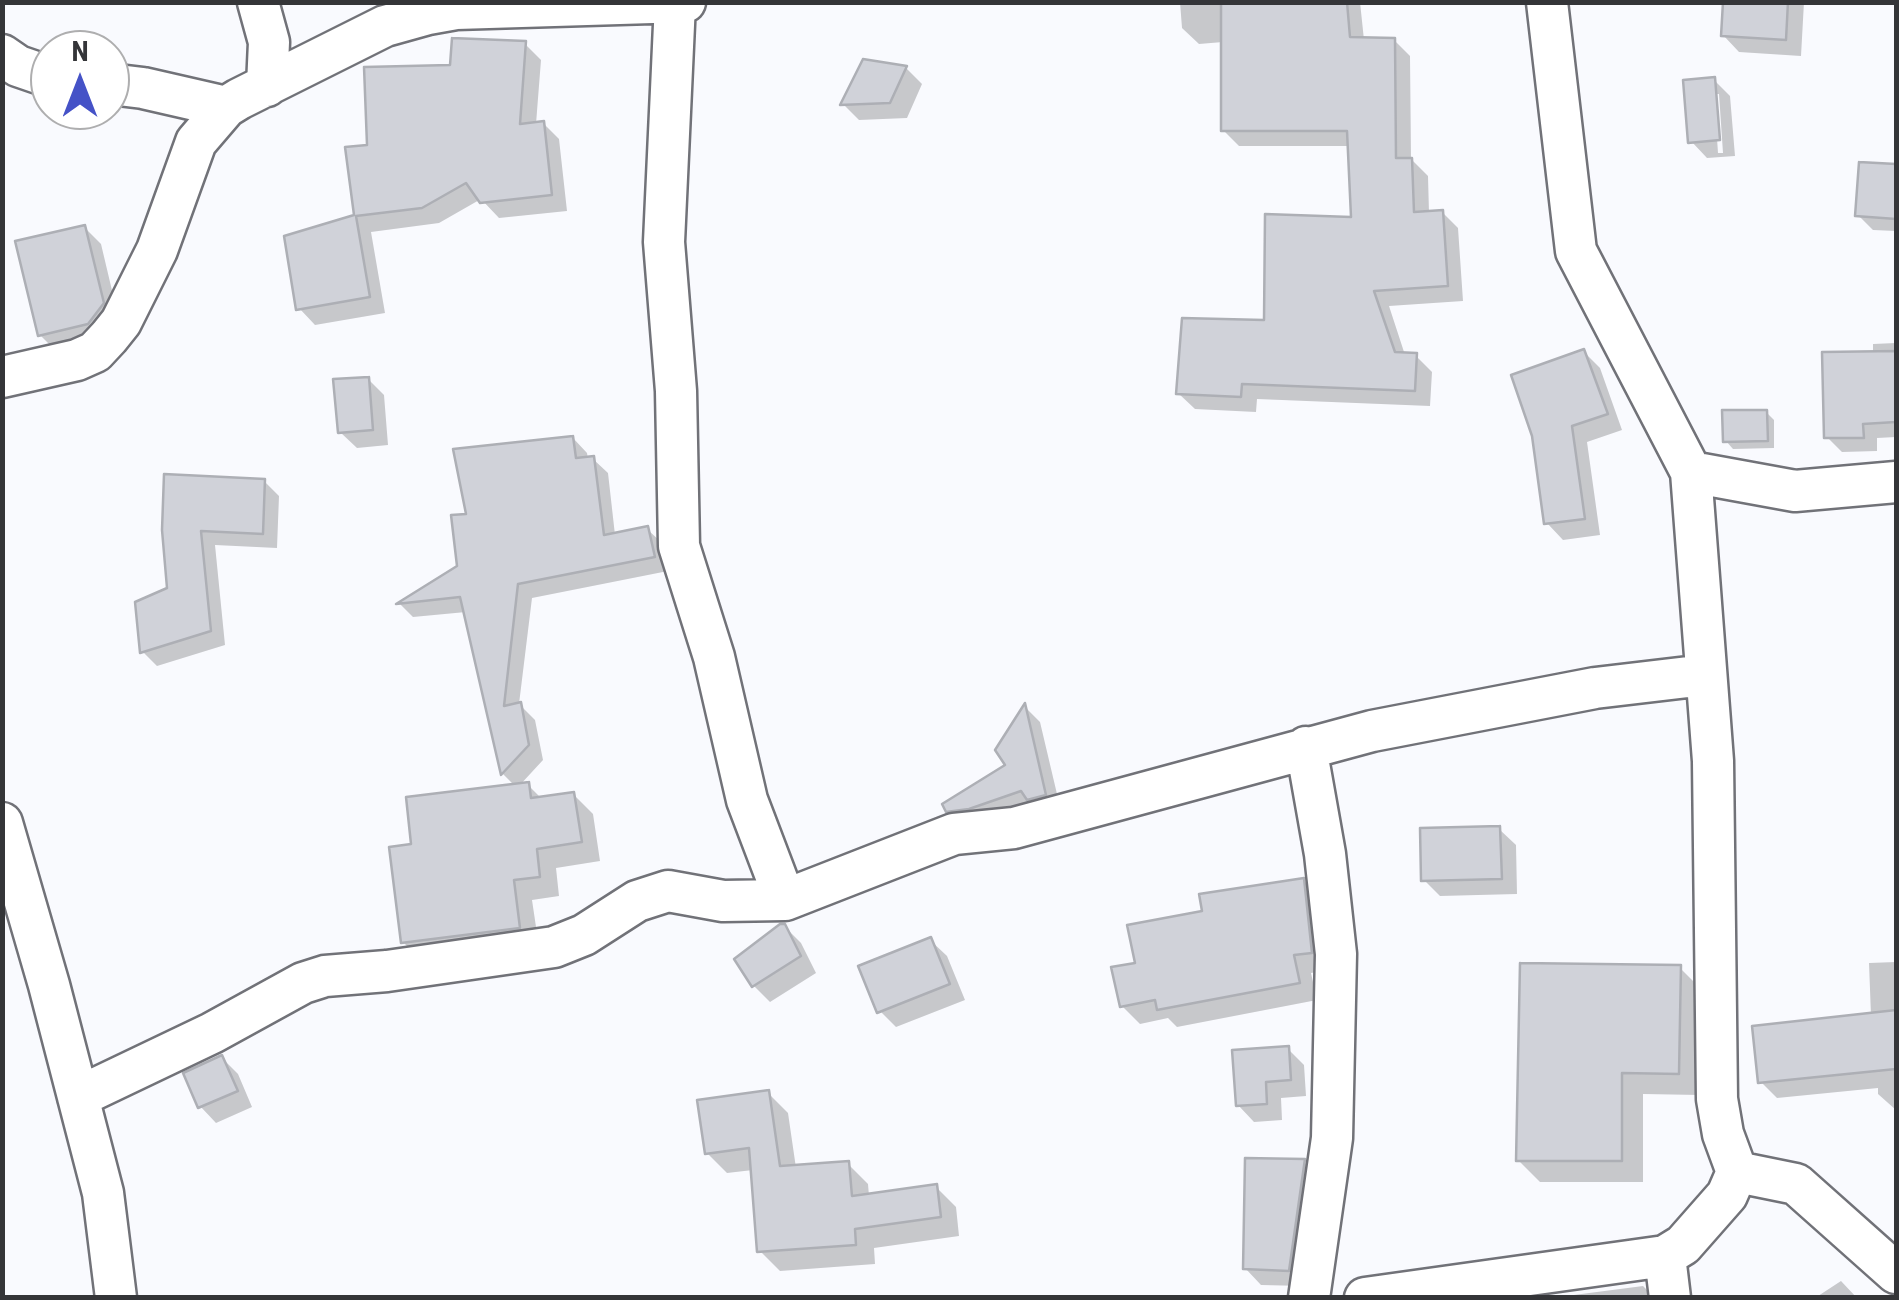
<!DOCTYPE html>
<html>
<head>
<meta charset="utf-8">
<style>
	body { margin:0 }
	#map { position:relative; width:1899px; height:1300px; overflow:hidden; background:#f9fafe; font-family:"Roboto Condensed",sans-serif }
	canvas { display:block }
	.frame { position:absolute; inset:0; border:5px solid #343538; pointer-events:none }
	.north { position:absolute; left:30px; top:30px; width:100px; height:100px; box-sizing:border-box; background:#fff; border:2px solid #aeaeaf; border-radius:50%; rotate:0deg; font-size:28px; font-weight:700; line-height:40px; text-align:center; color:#343538 }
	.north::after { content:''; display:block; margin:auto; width:35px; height:45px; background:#4552c7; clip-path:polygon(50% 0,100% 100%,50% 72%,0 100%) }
</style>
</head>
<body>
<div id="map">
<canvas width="1899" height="1300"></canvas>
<div class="frame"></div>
<div class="north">N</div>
</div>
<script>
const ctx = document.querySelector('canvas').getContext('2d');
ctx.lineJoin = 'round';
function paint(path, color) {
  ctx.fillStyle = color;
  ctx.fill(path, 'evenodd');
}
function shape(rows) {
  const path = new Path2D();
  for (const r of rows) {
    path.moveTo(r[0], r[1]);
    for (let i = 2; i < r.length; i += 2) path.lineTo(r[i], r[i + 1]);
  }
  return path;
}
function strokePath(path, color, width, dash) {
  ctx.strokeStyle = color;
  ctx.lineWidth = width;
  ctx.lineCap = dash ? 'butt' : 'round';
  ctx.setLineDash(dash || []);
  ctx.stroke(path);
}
const shadow = shape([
	[1180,2,1360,2,1364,40,1394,40,1410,56,1411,159,1428,176,1429,213,1442,212,1458,228,1463,301,1389,306,1405,355,1416,356,1432,372,1430,406,1257,399,1256,412,1195,409,1178,393,1267,322,1354,220,1350,146,1239,146,1223,130,1223,42,1199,44,1182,28],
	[1725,2,1804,2,1801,56,1739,52,1723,35],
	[525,44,541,60,536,124,543,123,559,139,567,211,499,218,481,199,439,223,371,232,385,313,315,325,299,308,287,238,357,217,348,149,370,147,452,68],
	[906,68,922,84,907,118,859,120,843,104],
	[1714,80,1730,96,1735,156,1707,158,1691,141],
	[1714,94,1719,94,1723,153,1718,153],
	[1862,164,1896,167,1896,231,1873,230,1858,215],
	[84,227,101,244,119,320,56,351,40,335],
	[1896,343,1896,437,1877,438,1877,451,1842,452,1827,437,1873,354,1873,344],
	[1584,352,1600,368,1622,430,1587,442,1600,535,1563,540,1547,523],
	[368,379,384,395,388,445,357,448,340,432],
	[1766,412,1774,420,1774,448,1733,449,1726,441],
	[573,438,587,453,588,459,593,459,608,473,615,535,647,529,662,543,668,571,532,598,519,704,535,720,543,760,519,786,528,785,542,799,573,794,593,814,600,861,556,868,559,896,532,900,539,947,423,962,403,942,414,847,515,786,503,774,466,612,413,617,400,604,459,567,469,516],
	[264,481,279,496,277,548,215,545,225,645,157,666,142,651,170,590,165,530],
	[1025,707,1040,722,1061,811,965,827,948,810,1008,766],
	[1499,829,1516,845,1517,894,1440,896,1424,880],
	[1303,880,1321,899,1329,970,1311,973,1317,1000,1177,1027,1168,1018,1140,1024,1122,1006,1138,965,1205,913],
	[784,926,801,943,816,973,770,1002,754,986,737,959],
	[930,940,947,956,965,1000,896,1027,880,1011],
	[1896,962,1896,1110,1878,1094,1878,1088,1777,1098,1761,1082,1871,1016,1869,963],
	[1680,968,1702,990,1700,1095,1643,1094,1643,1182,1540,1182,1518,1160],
	[1288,1049,1304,1065,1306,1096,1281,1098,1282,1120,1254,1122,1238,1105],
	[222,1058,238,1074,252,1107,216,1123,200,1106],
	[768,1093,788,1113,796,1168,848,1164,868,1184,869,1196,936,1187,956,1207,959,1236,874,1248,875,1264,780,1271,760,1251,753,1170,727,1173,707,1153],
	[1304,1162,1320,1178,1304,1286,1261,1285,1245,1268],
	[1841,1281,1857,1298,1815,1298],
	[1643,1286,1655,1298,1566,1296]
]);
const building = shape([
	[1221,2,1347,2,1350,37,1395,38,1396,158,1412,158,1414,212,1443,210,1448,286,1374,291,1395,352,1417,353,1415,391,1242,384,1241,397,1176,394,1182,318,1264,320,1265,214,1351,217,1347,131,1221,131,1221,2],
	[1723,2,1788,2,1786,40,1721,36,1723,2],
	[452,38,526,41,520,124,544,121,552,195,480,203,466,183,422,208,356,216,370,297,296,310,284,236,354,215,345,147,367,145,364,67,450,65,452,38],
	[863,59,907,66,890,103,840,105,863,59],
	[1715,77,1720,140,1688,143,1683,80,1715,77],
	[1859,162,1896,164,1896,219,1855,216,1859,162],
	[85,225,104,303,88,324,38,336,15,241,85,225],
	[1584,349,1608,414,1572,426,1585,519,1544,524,1532,436,1511,375,1584,349],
	[1896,351,1896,422,1863,424,1864,438,1824,438,1822,352,1896,351],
	[369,377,373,430,338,433,333,379,369,377],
	[1722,410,1767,410,1768,441,1723,442,1722,410],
	[573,436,576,458,594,456,604,535,648,526,655,557,518,584,504,706,521,702,529,745,501,775,460,597,396,604,457,566,451,515,466,514,453,449,573,436],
	[164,474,265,479,263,534,201,531,211,631,140,653,135,602,167,588,162,530,164,474],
	[1025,703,1046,795,1027,800,1021,791,969,809,946,812,942,804,1005,765,995,750,1025,703],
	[529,782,531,798,574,792,582,842,537,849,540,877,514,880,520,928,401,943,389,847,411,844,406,797,529,782],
	[1500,826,1502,879,1421,881,1420,828,1500,826],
	[1304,878,1312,953,1294,955,1300,983,1157,1010,1155,1000,1120,1007,1111,967,1135,963,1127,925,1202,911,1199,894,1304,878],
	[780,924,785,924,801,956,752,987,734,959,780,924],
	[931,937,950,984,877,1013,858,966,931,937],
	[1520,963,1681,965,1679,1074,1622,1073,1622,1161,1516,1161,1520,963],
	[1896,1010,1896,1069,1758,1083,1752,1026,1896,1010],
	[1289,1046,1291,1080,1266,1082,1267,1104,1236,1106,1232,1050,1289,1046],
	[222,1055,238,1091,198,1108,183,1073,222,1055],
	[769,1090,780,1166,849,1161,852,1196,937,1184,941,1217,855,1229,856,1245,757,1252,749,1148,705,1154,697,1100,769,1090],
	[1245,1158,1305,1159,1289,1271,1243,1269,1245,1158]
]);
const street = shape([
	[258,2,269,42,267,86],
	[675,3,664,242,676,391,679,546,714,657,747,800,785,900],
	[2,55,18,66,50,77],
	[110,84,143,88,226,107],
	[2,377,77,360,95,352,109,337,121,322,157,250,196,142,226,107,239,99,385,26,428,14,456,9,685,2],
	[1691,472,1795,491,1896,482],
	[1306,747,1325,854,1336,954,1332,1138,1309,1298],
	[2,823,49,985,103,1193,116,1298],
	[78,1097,212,1033,303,983,325,976,387,971,554,947,584,935,637,901,668,891,723,901,785,900,954,834,1014,828,1372,731,1595,688,1705,675],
	[1737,1172,1796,1184,1896,1273],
	[1665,1256,1670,1298],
	[1365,1298,1665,1256,1683,1245,1727,1195,1737,1172,1723,1134,1717,1099,1713,761,1691,472,1576,251,1547,2]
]);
paint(shadow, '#0003');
paint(building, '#d0d2d9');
strokePath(building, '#adafb5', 2.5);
strokePath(street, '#717278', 45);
strokePath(street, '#fff', 40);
</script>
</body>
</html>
